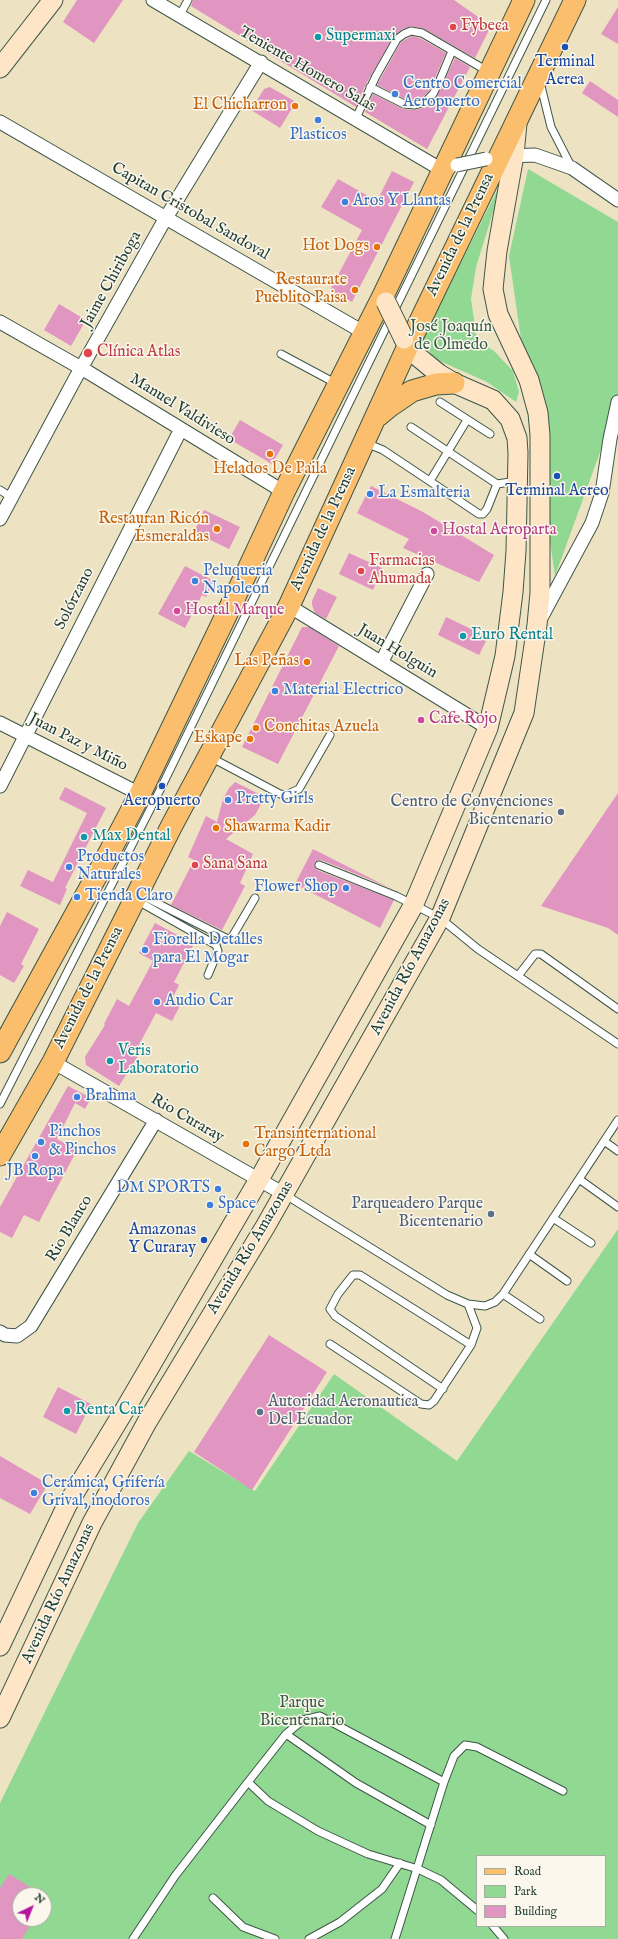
<!DOCTYPE html>
<html>
<head>
<meta charset="utf-8">
<style>
	body { margin:0 }
	#map { position:relative; width:618px; height:1939px; overflow:hidden; background:#ede3c3; font-family:"IM FELL English",serif }
	canvas { display:block }
	.legend { position:absolute; left:476px; top:1855px; width:130px; height:72px; box-sizing:border-box; background:#fbf7ec; border:1px solid #a3ada2; margin:0; padding:5px 7px; list-style:none; font-size:12px; color:#1f3d34 }
	.legend li { display:flex; align-items:center; gap:8px; height:20px }
	.legend b { width:20px; border:1px solid #a3ada2 }
	.north { position:absolute; left:12px; top:1887px; width:40px; height:40px; box-sizing:border-box; background:#fbf7ec; border:1px solid #a3ada2; border-radius:50%; rotate:43deg; font-size:11px; font-weight:700; line-height:16px; text-align:center; color:#1f3d34 }
	.north::after { content:''; display:block; margin:auto; width:14px; height:18px; background:#b5179e; clip-path:polygon(50% 0,100% 100%,50% 72%,0 100%) }
</style>
</head>
<body>
<div id="map">
<canvas width="618" height="1939"></canvas>
<ul class="legend">
<li><b style="height:5px;background:#fabe6d"></b>Road</li>
<li><b style="height:11px;background:#91d892"></b>Park</li>
<li><b style="height:11px;background:#e096c0"></b>Building</li>
</ul>
<div class="north">N</div>
</div>
<script>
const ctx = document.querySelector('canvas').getContext('2d');
ctx.lineJoin = 'round';
function paint(path, color) {
  ctx.fillStyle = color;
  ctx.fill(path, 'evenodd');
}
function shape(rows) {
  const path = new Path2D();
  for (const r of rows) {
    path.moveTo(r[0], r[1]);
    for (let i = 2; i < r.length; i += 2) path.lineTo(r[i], r[i + 1]);
  }
  return path;
}
function strokePath(path, color, width, dash) {
  ctx.strokeStyle = color;
  ctx.lineWidth = width;
  ctx.lineCap = dash ? 'butt' : 'round';
  ctx.setLineDash(dash || []);
  ctx.stroke(path);
}
function drawText(font, color, halo, rows, align = 'center') {
  ctx.font = font + ' "IM FELL English",serif';
  ctx.lineWidth = 3;
  ctx.setLineDash([]);
  ctx.textBaseline = 'middle';
  ctx.strokeStyle = halo;
  ctx.fillStyle = color;
  for (const [text, x, y, turn = 0] of rows) {
    ctx.save();
    ctx.translate(x, y);
    ctx.rotate((+turn || 0) * Math.PI / 180);
    ctx.textAlign = isNaN(turn) ? turn : align;
    if (halo) ctx.strokeText(text, 0, 0);
    ctx.fillText(text, 0, 0);
    ctx.restore();
  }
}
const green = shape([
	[528,169,618,222,618,403,555,576,509,256],
	[504,177,476,267,471,299,477,340,494,351,513,371,519,392,516,402,487,382,433,358,423,338],
	[618,1229,618,1939,0,1939,0,1803,138,1523,189,1451,255,1491,334,1374,457,1461],
	[477,1856,605,1856,605,1926,477,1926],
	[20,1895,44,1895,44,1919,20,1919]
]);
const building = shape([
	[77,0,123,0,94,43,63,22],
	[193,0,454,0,491,26,475,58,424,29,411,26,401,30,393,37,366,84,356,107,191,6],
	[618,7,618,44,601,34],
	[412,36,420,38,446,53,429,91,422,98,414,100,405,99,377,85,401,42],
	[455,58,470,67,427,149,365,112,373,94,403,109,416,110,428,106,437,96],
	[590,81,618,100,618,117,582,93],
	[270,87,296,102,280,128,251,110,264,89],
	[392,171,414,182,352,302,330,290,362,230,321,207,338,179,377,201],
	[59,304,86,320,71,346,44,330],
	[240,420,283,445,272,464,229,439],
	[371,486,423,512,494,555,479,582,403,548,409,539,357,513],
	[204,510,240,527,229,549,194,532],
	[349,553,382,568,373,590,339,574],
	[185,566,214,581,206,597,202,595,185,628,158,614],
	[318,588,337,597,326,619,315,613,312,605,312,601],
	[446,617,488,637,479,655,438,635],
	[302,627,309,627,339,646,278,764,242,747],
	[235,782,265,797,255,815,226,839,253,854,240,883,245,886,222,930,171,905,194,860,188,857,206,816,217,822,223,799,229,788],
	[65,787,106,808,65,888,67,889,60,905,20,886,28,870,53,882,87,813,59,799],
	[618,793,618,935,608,928,541,906],
	[313,849,388,887,321,860,316,861,314,864,317,870,394,900,380,928,295,884],
	[7,912,39,929,21,964,24,966,14,983,0,975,0,926],
	[155,923,194,944,174,982,179,985,172,999,181,1004,172,1021,156,1013,134,1054,138,1056,119,1086,86,1065,85,1057,105,1025,104,1024,117,999,129,1006,153,961,139,953],
	[68,1086,91,1098,85,1109,75,1103,57,1139,77,1150,39,1222,24,1215,12,1238,0,1232,0,1207],
	[269,1335,327,1372,252,1490,194,1452],
	[58,1387,91,1404,76,1434,43,1417],
	[0,1456,48,1484,30,1514,0,1498],
	[9,1874,43,1895,20,1895,20,1919,34,1919,22,1939,0,1939,0,1888]
]);
const lane = shape([
	[180,15,188,0],
	[540,82,551,127,572,168],
	[370,87,404,104,415,105,425,102,433,94,439,82,452,51],
	[356,118,376,76,397,39,404,34,411,31,422,33,489,72],
	[281,354,337,384],
	[440,402,490,434],
	[411,427,497,484],
	[366,443,383,450,479,514,483,514,487,509,497,484,517,481],
	[430,481,467,420],
	[0,490,11,497],
	[210,757,280,794,286,795,299,789,330,735],
	[319,865,396,896,440,918,478,949,618,1044],
	[139,894,228,939,232,937,255,898],
	[136,900,216,945,218,951,208,975],
	[518,976,535,954,541,954,618,1009],
	[0,1104,162,786,546,0],
	[604,1141,618,1151],
	[579,1179,618,1207],
	[284,1194,447,1295,468,1304,485,1306,495,1302,503,1294,618,1120],
	[553,1218,591,1243],
	[529,1254,567,1281],
	[503,1294,540,1319],
	[330,1344,421,1404,429,1405,434,1401,471,1345,477,1328,468,1304],
	[443,1389,335,1316,330,1309,338,1294,353,1275,360,1275,471,1345],
	[286,1734,356,1783,431,1825],
	[248,1782,268,1801,318,1831,368,1854,418,1869,441,1880,477,1910],
	[213,1898,243,1927,275,1939],
	[493,1926,504,1939],
	[133,1939,175,1876,248,1782,286,1734,303,1720,320,1716,444,1782],
	[309,1939,340,1922,382,1889,400,1863],
	[395,1939,444,1782,454,1756,465,1745,477,1747,563,1791]
]);
const street = shape([
	[153,0,442,170,449,168],
	[0,122,363,332],
	[507,156,535,155,572,168,618,200],
	[0,322,88,372,284,492],
	[0,519,75,379,164,221,261,62],
	[289,606,488,728],
	[541,618,592,523,602,493,610,439,618,402],
	[382,661,427,574],
	[0,723,140,794],
	[0,786,181,429],
	[53,1062,284,1194],
	[0,1332,5,1335,17,1336,31,1326,156,1120]
]);
const secondary = shape([
	[0,68,53,0],
	[0,1646,67,1505,124,1411,261,1176,413,906,488,728,505,656,513,592,516,551,518,453,517,438,510,419,493,400,454,383,439,374,417,356,404,339],
	[0,1718,92,1523,147,1422,265,1227,440,918,524,713,537,625,540,593,540,435,538,413,529,380,498,314,493,289,497,251,514,155,517,123]
]);
const primary = shape([
	[378,416,390,406,412,391,436,384,454,383],
	[0,1052,109,853,140,794,245,576,284,492,383,296,524,0],
	[0,1155,53,1062,171,827,289,606,408,346,575,0]
]);
const streetBridge = shape([
	[457,165,486,159]
]);
const secondaryBridge = shape([
	[386,302,404,339]
]);
const markers = [
	[453,27,4,"#e0444e"],
	[318,37,4,"#0f9aa8"],
	[565,47,4,"#1a4fb4"],
	[395,94,4,"#3f7fe0"],
	[295,106,4,"#e8710a"],
	[318,120,4,"#3f7fe0"],
	[345,202,4,"#3f7fe0"],
	[377,247,4,"#e8710a"],
	[355,290,4,"#e8710a"],
	[88,353,5,"#e0444e"],
	[270,454,4,"#e8710a"],
	[557,476,4,"#1a4fb4"],
	[370,494,4,"#3f7fe0"],
	[217,529,4,"#e8710a"],
	[434,531,4,"#d1479c"],
	[361,571,4,"#e0444e"],
	[195,581,4,"#3f7fe0"],
	[177,611,4,"#d1479c"],
	[463,636,4,"#0f9aa8"],
	[307,662,4,"#e8710a"],
	[275,691,4,"#3f7fe0"],
	[421,720,4,"#d1479c"],
	[256,728,4,"#e8710a"],
	[250,739,4,"#e8710a"],
	[162,786,4,"#1a4fb4"],
	[228,800,4,"#3f7fe0"],
	[561,812,4,"#5c6f8a"],
	[216,828,4,"#e8710a"],
	[84,837,4,"#0f9aa8"],
	[195,865,4,"#e0444e"],
	[69,867,4,"#3f7fe0"],
	[346,888,4,"#3f7fe0"],
	[77,897,4,"#3f7fe0"],
	[145,950,4,"#3f7fe0"],
	[157,1002,4,"#3f7fe0"],
	[110,1061,4,"#0f9aa8"],
	[77,1097,4,"#3f7fe0"],
	[41,1142,4,"#3f7fe0"],
	[246,1144,4,"#e8710a"],
	[35,1156,4,"#3f7fe0"],
	[218,1189,4,"#3f7fe0"],
	[210,1205,4,"#3f7fe0"],
	[491,1214,4,"#5c6f8a"],
	[204,1240,4,"#1a4fb4"],
	[67,1411,4,"#0f9aa8"],
	[260,1412,4,"#5c6f8a"],
	[34,1493,4,"#3f7fe0"]
];
const healthNames = [
	["Fybeca",461,27],
	["Clínica Atlas",97,353],
	["Farmacias",369,562],
	["Ahumada",369,580],
	["Sana Sana",203,865]
];
const cultureNames = [
	["Supermaxi",326,37],
	["Euro Rental",471,636],
	["Max Dental",92,837],
	["Veris",118,1052],
	["Laboratorio",118,1070],
	["Renta Car",75,1411]
];
const transitNames = [
	["Terminal",565,63],
	["Aerea",565,81],
	["Terminal Aereo",557,492],
	["Aeropuerto",162,802],
	["Amazonas",196,1231,"right"],
	["Y Curaray",196,1249,"right"]
];
const streetNames = [
	["Teniente Homero Salas",307,70,30],
	["Capitan Cristobal Sandoval",190,212,30],
	["Avenida de la Prensa",461,235,-64],
	["Jaime Chiriboga",112,280,-61],
	["Manuel Valdivieso",182,410,32],
	["Avenida de la Prensa",324,529,-65],
	["Solórzano",75,599,-63],
	["Juan Holguin",397,652,31],
	["Juan Paz y Miño",78,743,27],
	["Avenida Río Amazonas",411,967,-62],
	["Avenida de la Prensa",89,988,-63],
	["Rio Curaray",187,1119,30],
	["Rio Blanco",70,1229,-59],
	["Avenida Río Amazonas",251,1248,-59],
	["Avenida Río Amazonas",59,1594,-65]
];
const shopNames = [
	["Centro Comercial",403,85],
	["Aeropuerto",403,103],
	["Plasticos",318,136,"center"],
	["Aros Y Llantas",353,202],
	["La Esmalteria",378,494],
	["Peluqueria",203,572],
	["Napoleon",203,590],
	["Material Electrico",283,691],
	["Pretty Girls",236,800],
	["Productos",77,858],
	["Naturales",77,876],
	["Flower Shop",338,888,"right"],
	["Tienda Claro",85,897],
	["Fiorella Detalles",153,941],
	["para El Mogar",153,959],
	["Audio Car",165,1002],
	["Brahma",85,1097],
	["Pinchos",49,1133],
	["& Pinchos",49,1151],
	["JB Ropa",35,1172,"center"],
	["DM SPORTS",210,1189,"right"],
	["Space",218,1205],
	["Cerámica, Grifería",42,1484],
	["Grival, inodoros",42,1502]
];
const foodNames = [
	["El Chicharron",287,106],
	["Hot Dogs",369,247],
	["Restaurate",347,281],
	["Pueblito Paisa",347,299],
	["Helados De Paila",270,470,"center"],
	["Restauran Ricón",209,520],
	["Esmeraldas",209,538],
	["Las Peñas",299,662],
	["Conchitas Azuela",264,728,"left"],
	["Eskape",242,739],
	["Shawarma Kadir",224,828,"left"],
	["Transinternational",254,1135,"left"],
	["Cargo Ltda",254,1153,"left"]
];
const parkNames = [
	["José Joaquín",451,328],
	["de Olmedo",451,346],
	["Parque",302,1704],
	["Bicentenario",302,1722]
];
const hotelNames = [
	["Hostal Aeroparta",442,531],
	["Hostal Marque",185,611],
	["Cafe Rojo",429,720]
];
const serviceNames = [
	["Centro de Convenciones",553,803],
	["Bicentenario",553,821],
	["Parqueadero Parque",483,1205],
	["Bicentenario",483,1223],
	["Autoridad Aeronautica",268,1403,"left"],
	["Del Ecuador",268,1421,"left"]
];
paint(green, '#91d892');
paint(building, '#e096c0');
strokePath(lane, '#3e5649', 9);
strokePath(street, '#3e5649', 15);
strokePath(secondary, '#3e5649', 21);
strokePath(primary, '#3e5649', 23);
strokePath(lane, '#fff', 7);
strokePath(street, '#fff', 13);
strokePath(secondary, '#fde5c5', 19);
strokePath(primary, '#fabe6d', 21);
strokePath(streetBridge, '#3e5649', 15, []);
strokePath(secondaryBridge, '#3e5649', 21, []);
strokePath(streetBridge, '#fff', 13);
strokePath(secondaryBridge, '#fde5c5', 19);
for (const [x, y, r, color] of markers) {
  const dot = new Path2D();
  dot.arc(x, y, r, 0, 2 * Math.PI);
  ctx.fillStyle = color;
  ctx.fill(dot);
  strokePath(dot, '#fbf7ec', 1.5);
}
drawText('16px', '#be3a42', '#fbf7ec', healthNames, 'left');
drawText('16px', '#0d838f', '#fbf7ec', cultureNames, 'left');
drawText('16px', '#164399', '#fbf7ec', transitNames);
drawText('16px', '#1f3d34', '#fbf7ec', streetNames);
drawText('16px', '#366cbe', '#fbf7ec', shopNames, 'left');
drawText('16px', '#c56008', '#fbf7ec', foodNames, 'right');
drawText('16px', '#365c47', '#fbf7ec', parkNames);
drawText('16px', '#b23c85', '#fbf7ec', hotelNames, 'left');
drawText('16px', '#4e5e75', '#fbf7ec', serviceNames, 'right');
</script>
</body>
</html>
